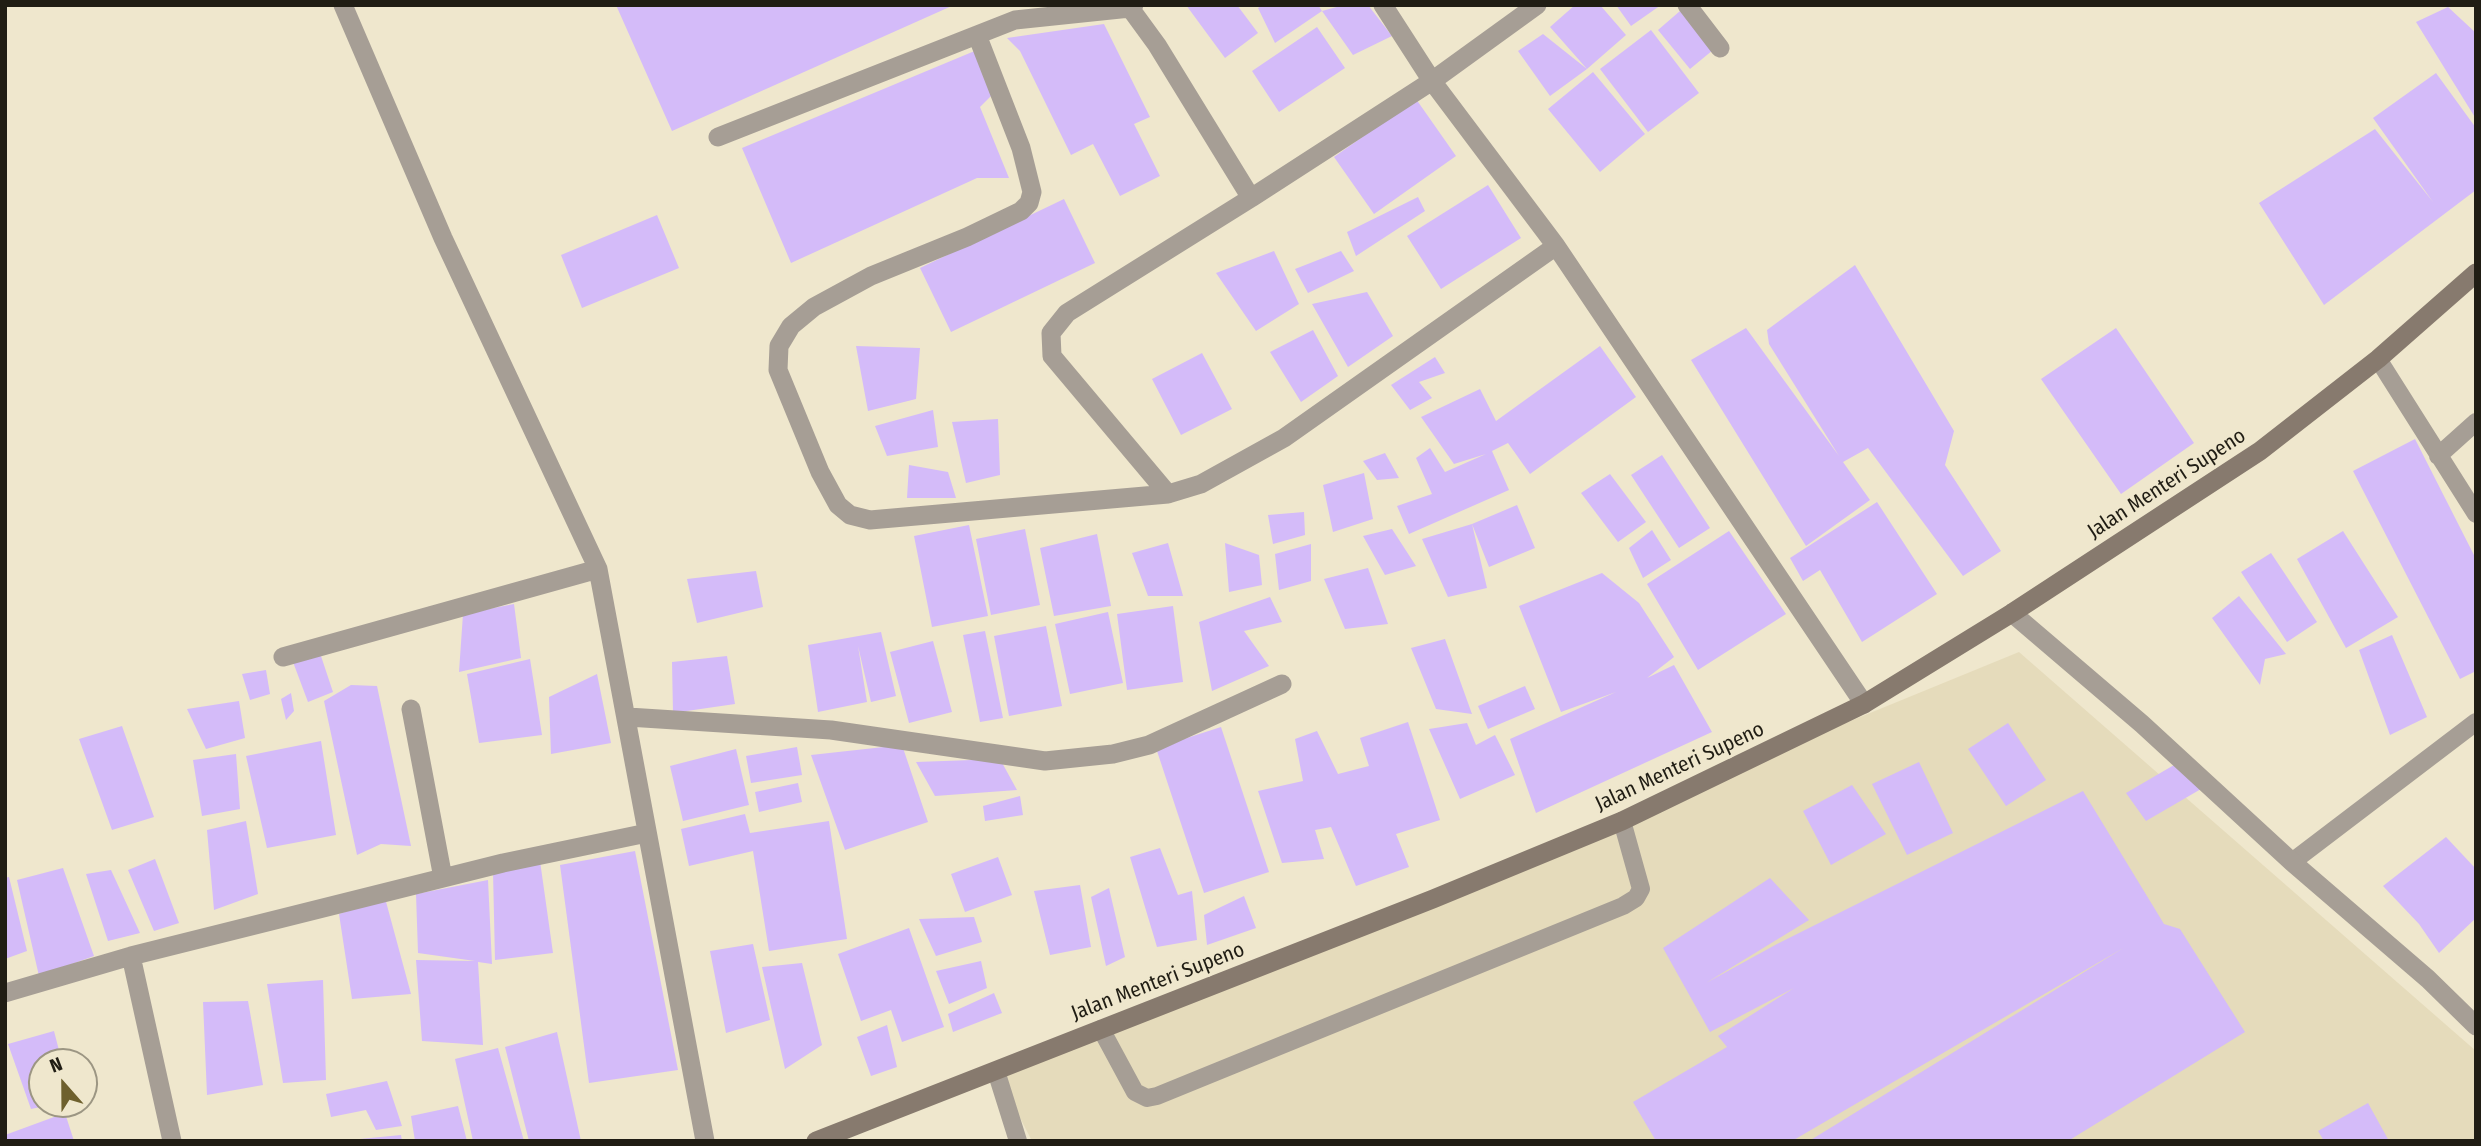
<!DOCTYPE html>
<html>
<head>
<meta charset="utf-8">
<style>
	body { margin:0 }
	#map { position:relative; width:2481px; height:1146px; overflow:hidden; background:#efe7cd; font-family:"Fira Sans Condensed",sans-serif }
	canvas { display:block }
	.frame { position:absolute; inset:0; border:7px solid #201d14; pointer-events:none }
	.north { position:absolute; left:28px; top:1048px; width:70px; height:70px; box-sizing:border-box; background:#efe7cd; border:2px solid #9c9683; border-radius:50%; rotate:339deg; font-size:19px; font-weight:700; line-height:28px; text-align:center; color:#201d14 }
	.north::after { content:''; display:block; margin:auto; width:24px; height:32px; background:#6e602d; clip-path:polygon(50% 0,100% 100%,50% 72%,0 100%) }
</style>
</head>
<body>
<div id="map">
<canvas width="2481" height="1146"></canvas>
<div class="frame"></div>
<div class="north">N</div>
</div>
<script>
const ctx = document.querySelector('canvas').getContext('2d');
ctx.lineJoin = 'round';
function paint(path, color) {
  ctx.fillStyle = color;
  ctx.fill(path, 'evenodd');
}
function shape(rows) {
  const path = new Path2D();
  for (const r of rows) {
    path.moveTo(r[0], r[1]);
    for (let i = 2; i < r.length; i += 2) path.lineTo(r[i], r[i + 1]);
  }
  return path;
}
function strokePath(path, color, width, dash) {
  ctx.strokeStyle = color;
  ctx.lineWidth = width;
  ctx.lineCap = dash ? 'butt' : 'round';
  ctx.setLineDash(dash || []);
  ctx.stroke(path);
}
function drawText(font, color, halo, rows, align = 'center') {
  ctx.font = font + ' "Fira Sans Condensed",sans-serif';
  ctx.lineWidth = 6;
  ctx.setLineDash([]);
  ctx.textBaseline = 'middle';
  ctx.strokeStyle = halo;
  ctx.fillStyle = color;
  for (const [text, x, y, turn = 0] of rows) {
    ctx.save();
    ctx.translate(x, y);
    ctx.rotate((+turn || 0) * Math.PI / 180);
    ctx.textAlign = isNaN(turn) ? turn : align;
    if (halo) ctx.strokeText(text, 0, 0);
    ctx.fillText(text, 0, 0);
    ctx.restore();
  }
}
const built = shape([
	[2019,652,2476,1051,2476,1141,1032,1141,996,1071]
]);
const building = shape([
	[616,5,954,5,672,131],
	[1186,5,1237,5,1258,33,1225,58],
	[1263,5,1318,5,1322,11,1275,43,1258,8],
	[1344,5,1368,5,1392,36,1353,55,1322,11],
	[1575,5,1600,5,1626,35,1587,69,1550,96,1518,51,1543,34,1587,69,1550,27],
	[1616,5,1661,5,1631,26],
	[2448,7,2476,33,2476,119,2416,22],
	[1680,11,1713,50,1690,69,1658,30],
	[1104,24,1150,117,1134,124,1160,176,1120,196,1093,144,1071,155,1020,51,1007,38],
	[1317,27,1345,68,1279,112,1252,71],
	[1651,30,1699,93,1648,132,1600,69],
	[977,50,996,91,980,107,1009,178,977,178,791,263,742,148],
	[1593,72,1645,134,1600,172,1548,109],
	[2436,73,2476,128,2476,190,2324,305,2259,203,2375,129,2433,202,2373,118],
	[1416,99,1456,156,1374,214,1334,157],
	[1488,185,1521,238,1441,289,1407,236],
	[1418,197,1425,211,1356,256,1347,232],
	[1064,199,1095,263,951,332,920,268],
	[657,215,679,268,582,308,561,255],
	[1274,251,1299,304,1256,331,1216,273],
	[1341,251,1354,271,1308,293,1295,269],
	[1855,265,1954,431,1945,465,2001,551,1963,576,1868,448,1843,462,1870,500,1806,546,1691,360,1746,328,1839,456,1769,344,1767,330],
	[1367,292,1393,336,1348,367,1312,304],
	[2116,328,2194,443,2121,494,2041,379],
	[1313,330,1338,376,1301,402,1270,352],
	[856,346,920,348,916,399,868,411],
	[1600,346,1636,397,1530,474,1508,443,1492,451,1509,490,1409,534,1397,506,1432,494,1416,458,1430,448,1445,472,1486,454,1454,464,1421,417,1480,389,1496,421],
	[1202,353,1232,409,1181,435,1152,379],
	[1435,357,1445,373,1419,382,1432,398,1410,410,1391,385],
	[933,410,938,447,887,456,875,426],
	[998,419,1000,475,966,483,952,422],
	[2415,439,2476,559,2476,671,2460,679,2353,471],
	[1385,453,1399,478,1377,480,1363,461],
	[1662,455,1710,528,1679,548,1631,475],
	[909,465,948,472,956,498,907,498],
	[1364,473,1373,519,1333,532,1323,485],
	[1610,474,1646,522,1618,542,1581,493],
	[1877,502,1937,594,1862,642,1820,570,1803,581,1790,558],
	[1517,505,1535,548,1489,567,1472,524,1487,588,1448,597,1422,539,1472,524],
	[1304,512,1305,535,1273,544,1268,515],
	[969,525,988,616,932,627,914,536],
	[1025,529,1040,605,991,615,976,539],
	[1392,529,1416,566,1385,575,1363,536],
	[1652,530,1671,560,1643,578,1629,548],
	[1729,531,1786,614,1698,670,1647,584],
	[2343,531,2398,617,2346,648,2297,559],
	[1097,534,1111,606,1054,616,1040,548],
	[1168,543,1183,596,1148,596,1132,553],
	[1225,543,1259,555,1262,585,1229,592],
	[1311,544,1311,581,1279,590,1275,554],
	[2271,553,2317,622,2287,642,2241,572],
	[1368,568,1388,624,1345,629,1324,579],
	[756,571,763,607,697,623,687,579],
	[1602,573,1639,603,1674,657,1647,678,1674,665,1712,732,1536,813,1510,739,1616,692,1561,712,1519,606],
	[2239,596,2286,654,2265,659,2260,685,2212,618],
	[1270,597,1282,622,1244,631,1269,666,1212,691,1199,622],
	[514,604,521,658,459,672,463,614],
	[1173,606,1183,682,1127,690,1117,614],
	[1108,612,1123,683,1070,694,1055,624],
	[1046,626,1062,706,1009,716,994,636],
	[985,631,1003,718,980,722,963,635],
	[881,632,896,696,871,702,858,646,867,702,818,712,808,645],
	[2392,635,2427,717,2390,735,2359,650],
	[1445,639,1472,714,1436,709,1411,648],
	[933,641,952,712,909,723,890,652],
	[320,653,333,692,308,702,293,662],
	[727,656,735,704,673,713,672,662],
	[530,659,542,735,479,743,467,674],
	[266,670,270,694,250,700,242,674],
	[597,674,611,743,551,754,549,697],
	[351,685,377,686,411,846,381,844,357,855,324,701],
	[1525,686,1535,709,1488,729,1478,706],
	[291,693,294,711,286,720,281,699],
	[239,701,245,738,206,749,187,709],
	[1408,722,1440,820,1396,834,1409,867,1356,886,1331,827,1315,830,1324,859,1282,863,1258,791,1303,781,1295,739,1317,731,1338,774,1369,766,1360,738],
	[1467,723,1476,745,1495,735,1515,775,1460,799,1429,729],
	[2008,723,2046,780,2006,806,1968,749],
	[122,726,154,817,112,830,79,739],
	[1221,727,1269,872,1204,893,1156,748],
	[321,741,336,835,267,848,246,756],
	[902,745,928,822,845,850,811,755],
	[797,747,802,775,751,783,746,756],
	[736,749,749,805,683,821,670,766],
	[236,754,240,809,202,816,193,760],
	[1000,759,1017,790,935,796,916,762],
	[1919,762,1953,833,1907,855,1872,784],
	[2174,765,2201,789,2146,821,2126,793],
	[798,783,802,802,759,812,755,792],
	[1852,785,1886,834,1831,865,1803,811],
	[2083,791,2164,924,2180,929,2245,1032,2068,1141,1809,1141,2125,947,1792,1141,1656,1141,1633,1102,1727,1047,1718,1036,1794,988,1710,1032,1663,948,1770,878,1809,920,1706,983,1777,944],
	[1020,796,1023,815,985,821,983,806],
	[745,814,750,833,829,821,847,939,769,951,753,851,689,866,681,829],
	[246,821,258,894,214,910,207,830],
	[2446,837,2476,869,2476,918,2439,953,2419,924,2383,886],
	[1160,848,1178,895,1192,891,1197,940,1157,947,1130,857],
	[635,851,678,1070,589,1083,560,865],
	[998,857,1012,895,965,912,951,874],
	[155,859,179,923,154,931,128,870],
	[540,861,553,953,495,960,493,872],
	[63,868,94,956,39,976,17,880],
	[111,870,140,933,108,941,86,874],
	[9,877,27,951,5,959,5,878],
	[488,880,492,964,478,962,483,1045,422,1041,416,960,475,961,418,953,416,894],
	[1080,885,1091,947,1050,955,1034,891],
	[1109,888,1125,957,1106,966,1091,897],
	[1244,896,1256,928,1207,945,1204,915],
	[385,898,411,994,352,999,339,914],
	[974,917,982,942,936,956,919,919],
	[909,928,944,1027,902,1042,891,1010,861,1021,838,954],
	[753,944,770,1020,726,1033,710,951],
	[981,961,987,988,949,1004,936,971],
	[802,963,822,1045,785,1069,762,967],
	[323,980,326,1080,283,1083,267,984],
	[994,993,1002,1013,953,1032,948,1014],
	[248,1001,263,1085,207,1095,203,1002],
	[887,1025,897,1067,871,1076,857,1037],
	[54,1031,62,1062,42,1062,42,1104,50,1105,31,1109,8,1044],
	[557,1032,581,1141,529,1141,505,1047],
	[498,1048,524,1141,473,1141,455,1059],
	[387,1081,402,1126,376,1130,366,1110,331,1117,326,1094],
	[2368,1103,2389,1141,2324,1141,2318,1131],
	[458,1106,467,1141,415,1141,411,1116],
	[65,1113,74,1141,5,1141,5,1135],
	[401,1135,402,1141,360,1141,360,1139]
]);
const service = shape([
	[2378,359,2476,514],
	[2438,456,2476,422],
	[2292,862,2476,722],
	[1101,1029,1135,1092,1147,1098,1157,1096,1623,906,1636,898,1641,889,1622,821],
	[996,1071,1018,1141]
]);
const minor = shape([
	[343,5,443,238,598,569,705,1141],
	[1134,5,1130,8,1157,45,1251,198,1432,81,1383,5],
	[1537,5,1432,81,1556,246,1864,704],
	[1687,5,1720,48],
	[977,35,1021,148,1032,192,1029,203,1021,211,967,237,871,276,814,307,791,326,779,346,778,370,820,472,838,505,850,515,870,520,1168,494,1201,484,1284,438,1556,246],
	[718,137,1015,20,1130,8],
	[1168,494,1052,356,1051,333,1067,313,1251,198],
	[2012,613,2142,724,2292,862,2428,979,2476,1026],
	[283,657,598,569],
	[411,709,443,878],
	[628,717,831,730,1045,761,1113,754,1149,745,1282,684],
	[5,993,131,956],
	[172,1141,131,956,503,863,647,833]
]);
const secondary = shape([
	[816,1141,1433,899,1622,821,1864,704,2012,613,2260,451,2378,359,2476,273]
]);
const streetNames = [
	["Jalan Menteri Supeno",2167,484,-33],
	["Jalan Menteri Supeno",1680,767,-25],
	["Jalan Menteri Supeno",1158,982,-21]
];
paint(built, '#e5dbbb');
paint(building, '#d4bbf9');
strokePath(service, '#a69e95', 18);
strokePath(minor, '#a69e95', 19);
strokePath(secondary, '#877a6e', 19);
drawText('21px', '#201d14', '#efe7cd', streetNames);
</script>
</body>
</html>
